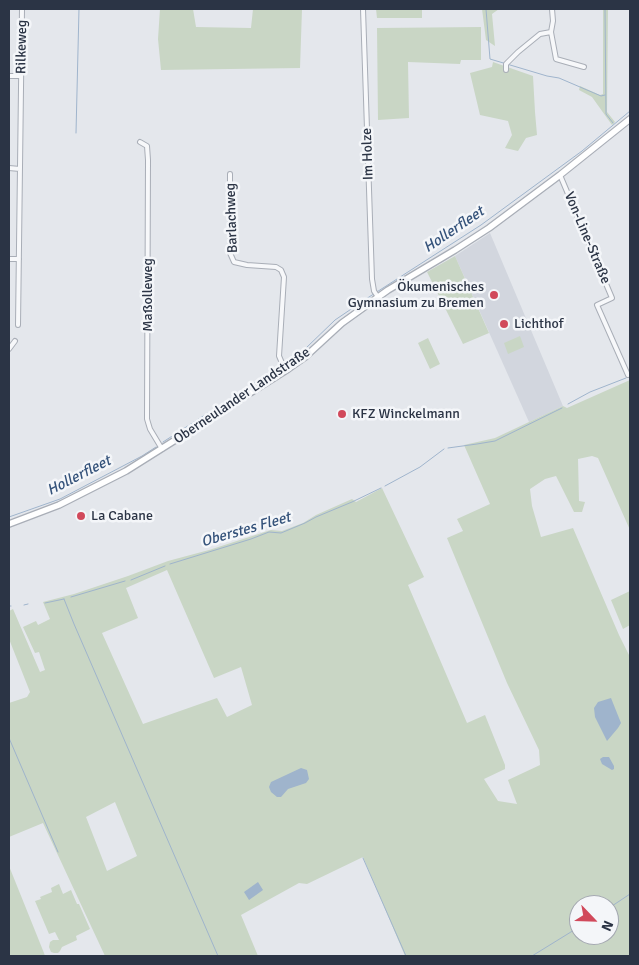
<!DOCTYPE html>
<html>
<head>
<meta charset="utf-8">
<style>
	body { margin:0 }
	#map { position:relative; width:639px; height:965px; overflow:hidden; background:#e4e7ec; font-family:Signika,sans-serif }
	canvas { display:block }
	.frame { position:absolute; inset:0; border:10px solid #2b3445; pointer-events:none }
	.north { position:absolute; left:569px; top:895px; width:50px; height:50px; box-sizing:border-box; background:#f4f6f9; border:1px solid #a4a8b1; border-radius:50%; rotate:114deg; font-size:14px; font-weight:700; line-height:20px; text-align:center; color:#2b3445 }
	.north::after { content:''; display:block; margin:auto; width:18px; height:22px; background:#d1495b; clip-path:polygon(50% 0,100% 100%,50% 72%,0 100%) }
</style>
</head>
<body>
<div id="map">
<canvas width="639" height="965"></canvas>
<div class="frame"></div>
<div class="north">N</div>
</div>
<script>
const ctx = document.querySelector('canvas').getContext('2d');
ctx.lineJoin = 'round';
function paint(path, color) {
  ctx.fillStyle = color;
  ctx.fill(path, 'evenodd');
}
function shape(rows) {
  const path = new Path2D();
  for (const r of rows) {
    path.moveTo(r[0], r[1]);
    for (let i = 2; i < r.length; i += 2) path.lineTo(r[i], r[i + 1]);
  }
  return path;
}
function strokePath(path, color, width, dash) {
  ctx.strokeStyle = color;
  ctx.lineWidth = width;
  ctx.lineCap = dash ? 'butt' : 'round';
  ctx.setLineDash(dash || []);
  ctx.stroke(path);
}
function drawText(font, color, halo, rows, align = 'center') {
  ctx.font = font + ' Signika,sans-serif';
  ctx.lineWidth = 5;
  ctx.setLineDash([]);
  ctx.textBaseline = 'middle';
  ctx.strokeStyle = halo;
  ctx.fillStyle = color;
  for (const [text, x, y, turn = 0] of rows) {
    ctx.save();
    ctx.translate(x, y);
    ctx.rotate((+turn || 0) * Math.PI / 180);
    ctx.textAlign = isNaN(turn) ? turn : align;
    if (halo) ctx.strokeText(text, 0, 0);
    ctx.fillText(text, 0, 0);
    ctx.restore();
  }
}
const built = shape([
	[490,233,563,406,529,422,455,256]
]);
const green = shape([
	[160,9,193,9,196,27,251,28,253,9,302,9,300,68,161,70,158,39],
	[376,9,422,9,422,18,377,18],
	[482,9,499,9,492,14,495,46,486,40],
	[603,9,608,9,607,112,615,122,612,125,592,97,579,90,580,86,600,95,603,94],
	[481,27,481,60,461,60,460,64,408,62,409,118,378,120,377,28],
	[493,62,533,76,535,112,537,135,526,138,518,151,505,148,512,135,508,121,480,115,470,73,492,67],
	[455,256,489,333,463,344,427,272],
	[520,336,524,347,508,354,504,343],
	[428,338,440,364,430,369,418,343],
	[630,380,630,530,598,458,592,456,578,459,579,501,585,502,582,512,574,512,556,476,545,479,530,489,532,506,541,537,573,528,619,635,630,657,630,956,405,956,363,857,307,884,299,883,241,915,258,956,105,956,43,823,9,837,9,703,27,697,30,692,9,639,9,611,13,609,40,672,45,670,39,652,35,653,23,627,36,621,38,625,50,619,43,602,74,594,128,576,168,561,209,550,271,530,282,531,303,523,316,515,352,499,356,502,382,488,424,577,408,585,467,723,485,715,505,765,505,769,484,779,498,801,517,804,508,780,540,765,539,750,507,683,447,538,463,531,457,519,490,504,464,445,495,438,563,406,567,408],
	[167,570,214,678,241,667,252,705,227,717,217,698,143,724,102,633,138,618,126,588],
	[115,802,137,856,107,871,86,817],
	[579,905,609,905,609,935,579,935],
	[630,591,630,625,623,629,611,600],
	[9,866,44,953,45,956,9,956],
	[59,884,63,894,71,890,77,904,79,904,90,929,76,936,77,940,62,947,60,951,58,953,54,953,51,952,49,947,50,942,53,940,59,940,55,932,49,934,35,901,41,899,40,897,52,892,51,888]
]);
const water = shape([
	[611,698,621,723,618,728,607,741,595,717,594,708,598,702],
	[603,757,609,757,614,766,614,769,612,770,602,764,600,759],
	[301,768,307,770,309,779,306,783,288,789,281,797,277,797,271,792,269,787,271,782],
	[258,882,263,890,249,900,244,892]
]);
const stream = shape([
	[486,9,490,59,547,76,559,78,601,96,605,95],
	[605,9,606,114,613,123],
	[76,133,79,9],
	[287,362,306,348,335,320,369,297,481,225,582,151,630,111],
	[568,404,590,392,626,378],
	[163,442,276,369],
	[448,448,477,444,495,441,562,408],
	[385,486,420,467,444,449],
	[9,517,60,499,142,456,156,447],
	[170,564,251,539,269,532,281,533,305,523,316,517,352,502,381,488],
	[131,580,165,566],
	[71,597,125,581],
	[64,599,74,624,218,956],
	[45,603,64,599],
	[24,605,28,604],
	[9,606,11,606],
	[9,738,58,852],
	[363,858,406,956],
	[609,908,630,894],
	[532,956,579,927]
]);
const street = shape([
	[363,9,372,279,374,291,378,297],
	[552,9,553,21,551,32,556,59,584,67],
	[506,70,506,64,518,52,540,34,551,32],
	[9,76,21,76],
	[140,142,147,146,148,160,147,419,150,429,162,449],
	[9,168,20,169],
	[230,174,230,253,234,262,247,265,276,267,281,270,284,277,279,356,285,370],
	[560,175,612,298,597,305,628,375],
	[9,259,19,259],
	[18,325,22,9],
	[9,349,15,341]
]);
const secondary = shape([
	[9,524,59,505,126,471,288,369,305,357,342,323,388,290,455,250,489,228,560,175,630,119]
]);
const markers = [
	[494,295,5,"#d1495b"],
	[504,324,5,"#d1495b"],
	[342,414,5,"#d1495b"],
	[81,516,5,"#d1495b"]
];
const streetNames = [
	["Rilkeweg",22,47,-89],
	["Im Holze",368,154,-92],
	["Barlachweg",232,218,-92],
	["Von-Line-Straße",587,238,67],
	["Maßolleweg",148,295,-90],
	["Oberneulander Landstraße",242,396,-34]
];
const poiNames = [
	["Ökumenisches",484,287,"right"],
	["Gymnasium zu Bremen",484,303,"right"],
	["Lichthof",514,324],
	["KFZ Winckelmann",352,414],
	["La Cabane",91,516]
];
const waterNames = [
	["Hollerfleet",454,230,-34],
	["Hollerfleet",79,476,-27],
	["Oberstes Fleet",246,530,-16]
];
paint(built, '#d2d6de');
paint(green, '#c9d6c5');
paint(water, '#9fb4cc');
strokePath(stream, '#9fb4cc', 1);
strokePath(street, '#a9aeb7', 6);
strokePath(secondary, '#a9aeb7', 8);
strokePath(street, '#f7f8fa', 4);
strokePath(secondary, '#fff', 5.5);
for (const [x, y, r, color] of markers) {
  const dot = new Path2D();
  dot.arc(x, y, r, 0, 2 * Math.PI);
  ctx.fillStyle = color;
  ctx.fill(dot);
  strokePath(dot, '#f4f6f9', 2);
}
drawText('14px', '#2b3445', '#f4f6f9', streetNames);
drawText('14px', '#2b3445', '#f4f6f9', poiNames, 'left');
drawText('italic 15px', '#34527a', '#f4f6f9', waterNames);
</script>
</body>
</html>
